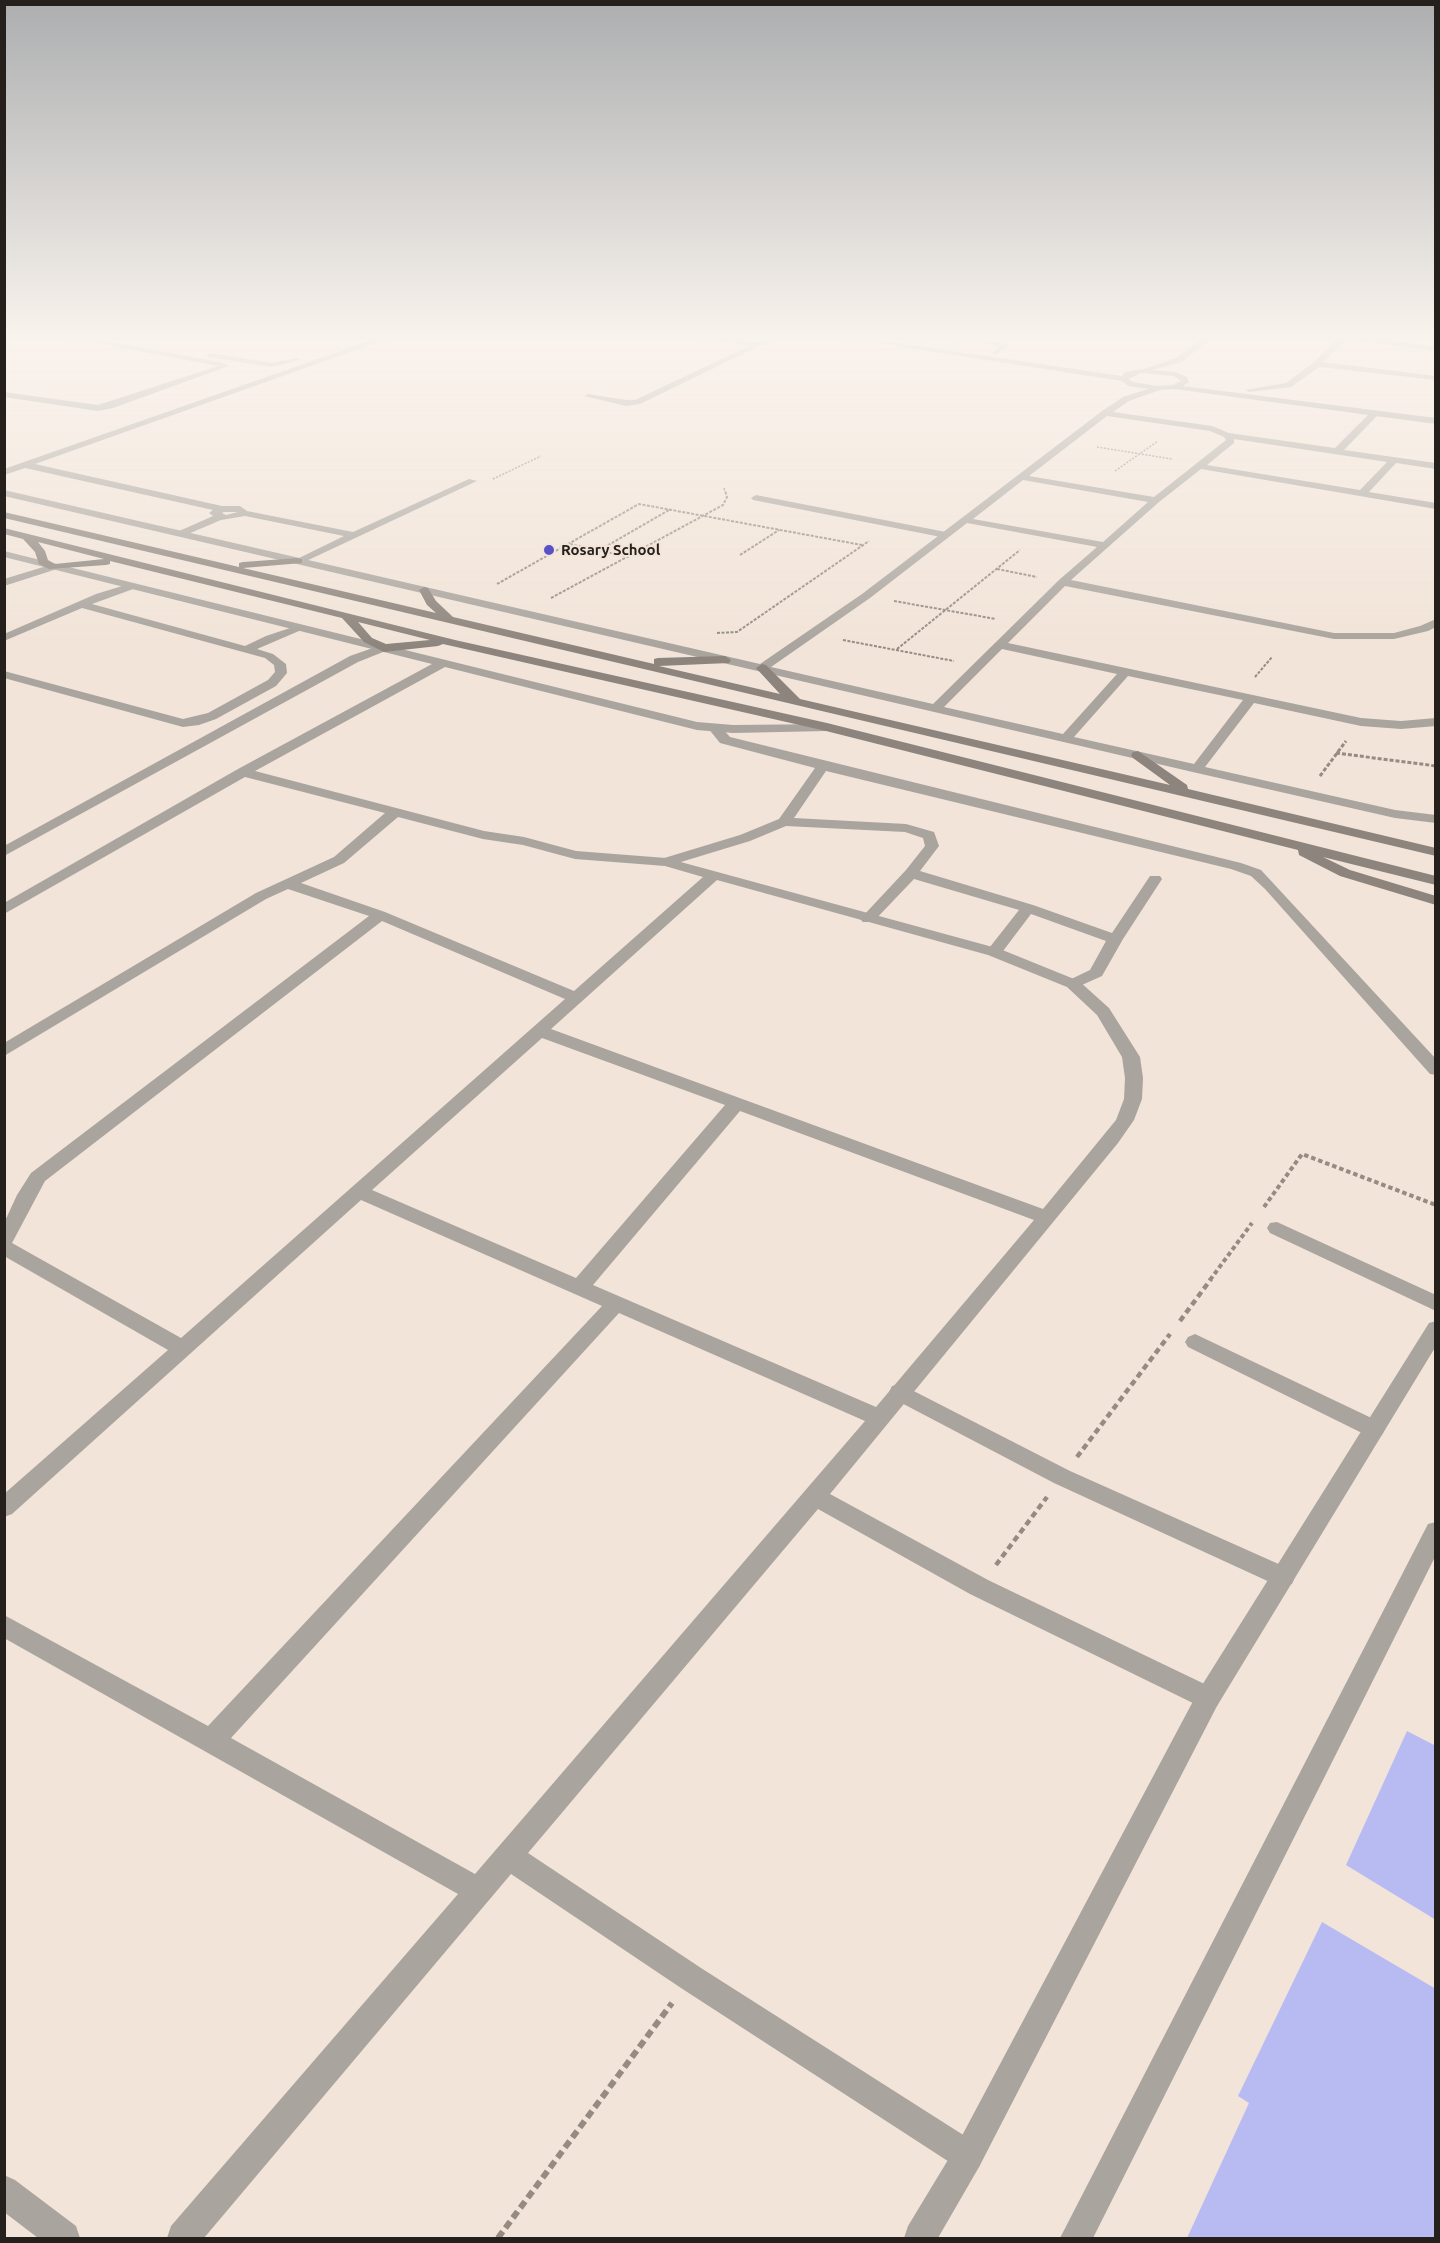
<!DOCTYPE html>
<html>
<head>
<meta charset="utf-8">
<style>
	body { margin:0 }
	#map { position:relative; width:1440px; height:2243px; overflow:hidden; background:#f2e4d8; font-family:Ubuntu,sans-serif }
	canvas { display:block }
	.frame { position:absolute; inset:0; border:6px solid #25201c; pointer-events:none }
</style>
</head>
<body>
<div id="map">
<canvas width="1440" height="2243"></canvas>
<div class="frame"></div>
</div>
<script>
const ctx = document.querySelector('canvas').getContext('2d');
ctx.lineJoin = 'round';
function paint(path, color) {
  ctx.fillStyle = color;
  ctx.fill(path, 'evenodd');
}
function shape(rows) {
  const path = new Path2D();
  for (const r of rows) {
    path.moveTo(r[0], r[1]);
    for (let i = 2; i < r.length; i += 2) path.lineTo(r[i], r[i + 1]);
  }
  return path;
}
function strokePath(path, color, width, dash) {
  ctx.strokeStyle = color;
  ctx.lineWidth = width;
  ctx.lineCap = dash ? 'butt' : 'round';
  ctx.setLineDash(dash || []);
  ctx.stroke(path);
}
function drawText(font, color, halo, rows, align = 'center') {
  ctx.font = font + ' Ubuntu,sans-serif';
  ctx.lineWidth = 4.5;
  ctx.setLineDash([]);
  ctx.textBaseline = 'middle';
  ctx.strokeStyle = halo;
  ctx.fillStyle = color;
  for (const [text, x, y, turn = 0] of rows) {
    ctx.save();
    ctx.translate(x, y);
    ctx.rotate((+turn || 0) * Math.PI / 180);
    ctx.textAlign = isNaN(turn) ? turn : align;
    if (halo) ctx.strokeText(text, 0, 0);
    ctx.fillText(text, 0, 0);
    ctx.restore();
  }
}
const building = shape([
	[1407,1731,1436,1746,1436,1920,1346,1865],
	[1322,1922,1436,1989,1436,2238,1187,2238,1249,2103,1238,2096]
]);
const pathFar5 = shape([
	[1097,447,1172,459],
	[1115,471,1158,441],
	[493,479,541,456],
	[724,488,725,492]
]);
const pathFar4 = shape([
	[570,544,629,557],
	[600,550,669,510],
	[740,555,779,530],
	[997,569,1037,577],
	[497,584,639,504,862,545],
	[551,598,723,505,727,497,725,490],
	[894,601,996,619],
	[717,633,737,632,869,541],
	[843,640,954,661],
	[897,649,1020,550],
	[1255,677,1272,657]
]);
const pathFar3 = shape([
	[1336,753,1436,766],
	[1320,776,1346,741]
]);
const pathFar2 = shape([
	[1264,1207,1302,1154,1436,1205],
	[1210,1280,1252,1223]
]);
const pathFar1 = shape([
	[1180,1321,1211,1279],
	[1077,1457,1170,1334],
	[996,1565,1047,1497]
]);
const path = shape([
	[498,2238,672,2003]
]);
const service = shape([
	[4,334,9,334,5,336,4,334],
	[48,334,66,334,220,362,229,366,113,408,98,411,4,397,4,392,98,405,218,366,48,334],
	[389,334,401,334,35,464,222,506,240,506,247,511,353,532,469,479,477,481,302,563,293,561,344,536,245,516,221,520,181,537,176,534,177,532,213,516,209,513,213,510,25,468,4,475,4,469,389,334],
	[224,512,238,512,226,515,222,513,224,512],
	[682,334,702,334,756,343,774,334,784,334,640,404,626,406,584,396,588,394,626,400,635,400,749,346,682,334],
	[923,334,951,334,1009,345,996,355,992,353,999,346,933,334,917,343,910,341,923,334],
	[211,353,271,363,296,358,300,360,271,367,208,357,207,355,211,353],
	[756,495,946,532,951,535,946,538,753,500,751,498,756,495],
	[53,564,58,567,57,569,4,586,4,579,53,564],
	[132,583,137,586,136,588,92,604,245,646,266,636,296,626,300,625,306,628,257,649,273,654,286,664,287,673,276,686,216,719,199,725,183,727,4,678,4,671,183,719,208,713,268,680,275,672,274,665,265,658,82,608,4,641,4,634,96,594,132,583],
	[384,644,388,646,388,650,358,662,4,856,4,846,350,656,384,644],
	[714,724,719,725,730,737,1241,863,1261,870,1436,1059,1436,1075,1430,1074,1265,889,1251,876,1231,869,826,771,794,818,906,824,934,832,939,846,920,871,1033,905,1112,933,1150,876,1160,876,1162,879,1123,939,1102,976,1073,989,1065,984,1067,981,1090,970,1106,941,1031,914,1000,955,988,955,986,952,1019,910,914,879,873,922,863,922,860,919,863,916,906,870,925,846,923,838,905,832,786,826,750,841,671,865,661,865,659,862,661,859,740,835,779,819,815,768,720,743,708,728,714,724],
	[1277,1222,1436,1295,1436,1311,1270,1233,1267,1228,1270,1223,1277,1222],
	[1195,1334,1382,1423,1385,1429,1382,1435,1374,1437,1366,1435,1188,1347,1185,1342,1188,1337,1195,1334],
	[900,1384,1070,1471,1292,1570,1295,1577,1292,1584,1283,1587,1274,1584,1054,1483,892,1398,889,1392,892,1386,900,1384]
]);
const minor = shape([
	[1208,334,1217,334,1182,362,1141,373,1137,371,1176,358,1208,334],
	[1343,334,1436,347,1436,351,1346,340,1323,362,1436,376,1436,380,1319,367,1291,387,1249,392,1245,390,1286,383,1314,362,1343,334],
	[1157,386,1160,386,1160,390,1129,401,1113,412,1212,426,1229,433,1335,448,1372,411,1378,411,1378,415,1344,450,1436,463,1436,469,1396,463,1369,492,1436,503,1436,509,1201,469,1159,502,1071,580,1334,633,1394,633,1420,626,1436,619,1436,627,1428,631,1394,639,1334,639,1065,586,1008,643,1361,718,1401,721,1436,718,1436,726,1401,729,1361,726,1254,703,1205,767,1395,810,1436,815,1436,823,1395,818,1197,773,4,496,4,490,760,664,862,594,1102,411,1123,397,1157,386],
	[1107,416,1210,431,1224,437,1226,440,1154,497,1029,476,1107,416],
	[1234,439,1387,462,1360,490,1207,465,1234,443,1234,439],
	[1023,480,1148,502,1103,542,973,519,1023,480],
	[967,523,1097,547,1059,580,933,704,771,667,870,598,967,523],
	[1002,649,1117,674,1063,734,944,707,1002,649],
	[1128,676,1243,700,1194,764,1074,737,1128,676],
	[4,551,697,722,733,725,831,724,833,727,827,731,733,733,697,730,445,667,255,771,484,831,524,837,576,851,666,858,1000,949,1079,981,1109,1008,1140,1057,1143,1078,1142,1099,1134,1120,1118,1143,830,1494,988,1580,1217,1690,1221,1698,1217,1706,1208,1709,1199,1706,970,1594,818,1509,528,1853,701,1968,979,2145,984,2156,979,2167,968,2172,957,2167,681,1988,511,1874,204,2238,167,2238,171,2226,458,1894,4,1638,4,1615,208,1726,602,1306,361,1200,12,1514,4,1517,4,1494,168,1350,4,1256,4,1223,17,1195,31,1173,369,916,288,889,266,899,4,1056,4,1043,256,893,334,857,385,813,245,777,4,914,4,903,238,769,432,664,4,557,4,551],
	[398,817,483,839,523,845,575,859,665,866,703,877,574,991,385,912,301,883,344,863,398,817],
	[717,880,988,955,1067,987,1097,1015,1122,1057,1125,1078,1124,1099,1116,1120,1043,1209,551,1029,717,880],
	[382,921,565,999,181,1338,12,1243,45,1181,382,921],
	[542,1038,725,1105,576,1278,372,1190,542,1038],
	[740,1111,1034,1220,876,1407,593,1285,740,1111],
	[619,1313,865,1421,475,1874,231,1738,619,1313]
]);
const tertiary = shape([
	[817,334,838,334,1122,376,1125,372,1141,369,1175,372,1187,377,1189,382,1183,386,1436,418,1436,424,1174,389,1157,390,1128,386,1122,381,817,334],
	[1141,373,1174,376,1181,381,1173,385,1157,386,1133,382,1129,379,1141,373],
	[1436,1321,1436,1346,1217,1706,979,2167,938,2238,904,2238,908,2226,957,2145,1199,1690,1429,1323,1436,1321],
	[1436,1522,1436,1555,1093,2238,1060,2238,1428,1524,1436,1522],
	[4,2175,15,2180,76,2226,80,2238,38,2238,4,2212,4,2175]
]);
const secondary = shape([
	[4,512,239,567,239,563,243,562,298,558,302,559,302,563,243,568,436,613,427,605,419,590,424,587,428,588,436,601,453,617,654,664,654,659,658,658,725,656,731,660,729,663,659,666,780,694,756,668,762,664,766,665,800,699,1170,785,1133,758,1131,755,1133,752,1138,751,1187,785,1188,789,1436,848,1436,856,4,518,4,512],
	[4,528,455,640,827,723,1436,876,1436,885,1323,857,1350,870,1436,896,1436,905,1340,876,1299,855,1298,850,826,731,443,644,438,646,384,652,364,642,342,618,110,561,110,564,106,565,49,569,39,564,35,552,23,539,4,534,4,528],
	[38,542,104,559,55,564,48,560,45,551,38,542],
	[358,622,430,640,386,644,372,638,358,622]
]);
const markers = [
	[549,550,6,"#5951c8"]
];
const farPoinames = [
	["Rosary School",561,550]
];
paint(building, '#b7bbf2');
strokePath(pathFar5, '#958b83', 1.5, [2, 1.5]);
strokePath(pathFar4, '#958b83', 2, [3, 1.5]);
strokePath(pathFar3, '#958b83', 3, [4, 2]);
strokePath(pathFar2, '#958b83', 4, [4.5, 3]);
strokePath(pathFar1, '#958b83', 4.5, [6, 4]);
strokePath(path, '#958b83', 6, [8, 4.5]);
paint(service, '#aaa49f');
paint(minor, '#aaa49f');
paint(tertiary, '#aaa49f');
paint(secondary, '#8c847d');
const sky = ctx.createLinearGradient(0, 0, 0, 648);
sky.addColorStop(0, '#acaeb0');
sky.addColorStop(0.52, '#f9f3ed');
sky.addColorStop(1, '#f9f3ed00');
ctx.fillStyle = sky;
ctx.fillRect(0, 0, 1440, 648);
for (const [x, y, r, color] of markers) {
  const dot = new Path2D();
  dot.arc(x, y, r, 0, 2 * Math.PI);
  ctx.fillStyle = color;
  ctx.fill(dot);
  strokePath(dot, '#f2e4d8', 2);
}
drawText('bold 15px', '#25201c', '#f2e4d8', farPoinames, 'left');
</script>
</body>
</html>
